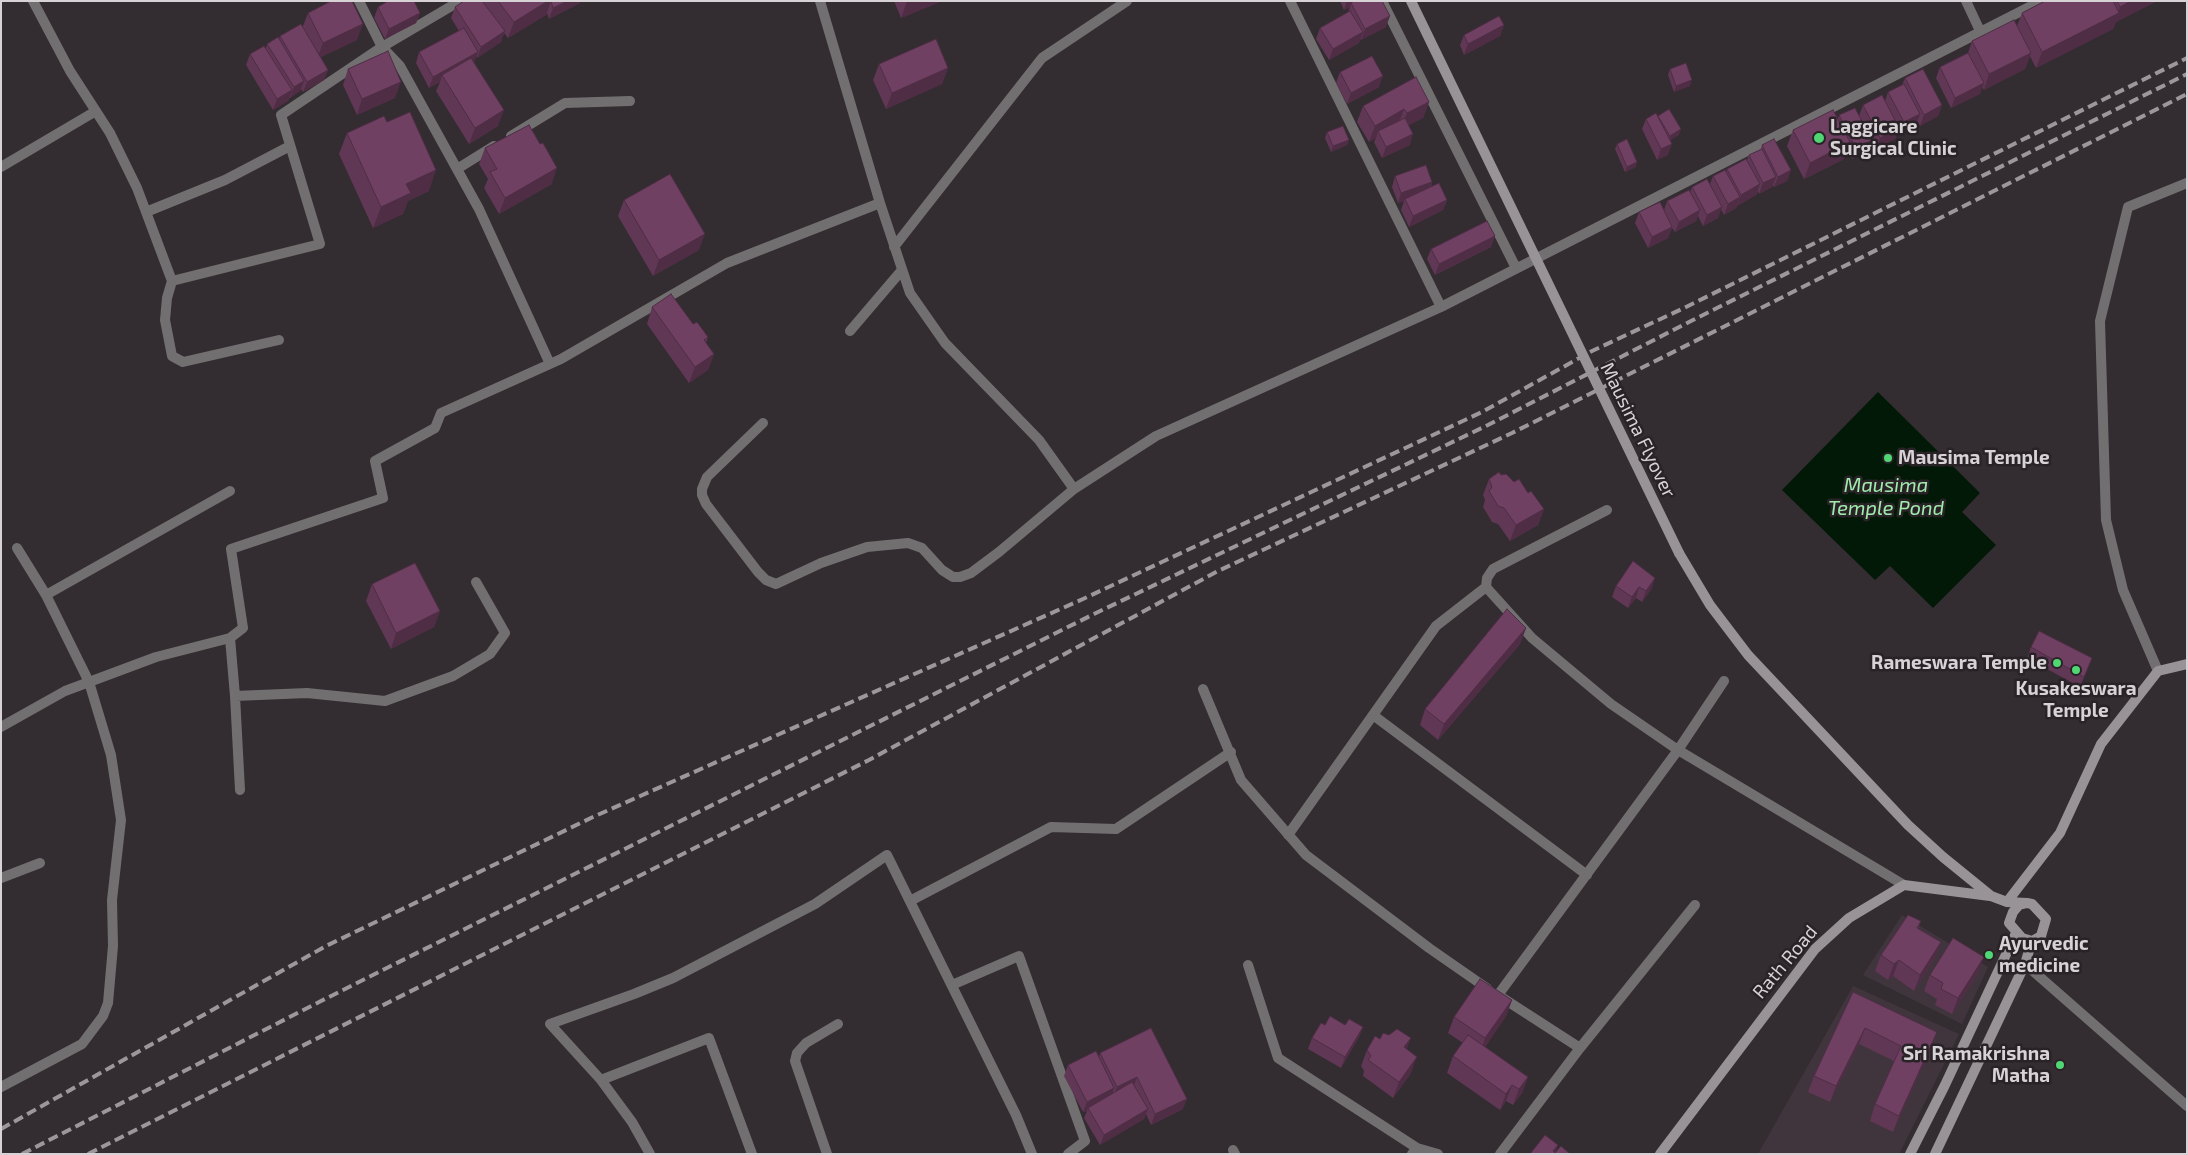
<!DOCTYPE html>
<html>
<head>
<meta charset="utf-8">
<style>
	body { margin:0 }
	#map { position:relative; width:2188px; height:1155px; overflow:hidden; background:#332c31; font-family:"Exo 2",sans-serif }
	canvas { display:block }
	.frame { position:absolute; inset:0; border:2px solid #d6d2d5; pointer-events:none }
</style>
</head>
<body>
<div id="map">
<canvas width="2188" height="1155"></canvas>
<div class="frame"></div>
</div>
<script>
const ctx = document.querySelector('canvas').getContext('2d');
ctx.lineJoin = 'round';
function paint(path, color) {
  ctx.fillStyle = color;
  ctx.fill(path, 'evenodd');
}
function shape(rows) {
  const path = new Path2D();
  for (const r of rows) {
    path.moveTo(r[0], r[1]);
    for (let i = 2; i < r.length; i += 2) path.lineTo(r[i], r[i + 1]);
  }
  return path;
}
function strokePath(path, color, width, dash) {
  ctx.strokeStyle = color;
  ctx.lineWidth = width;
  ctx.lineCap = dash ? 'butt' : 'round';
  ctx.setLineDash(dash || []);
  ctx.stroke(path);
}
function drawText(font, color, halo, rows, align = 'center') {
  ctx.font = font + ' "Exo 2",sans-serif';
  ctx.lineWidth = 5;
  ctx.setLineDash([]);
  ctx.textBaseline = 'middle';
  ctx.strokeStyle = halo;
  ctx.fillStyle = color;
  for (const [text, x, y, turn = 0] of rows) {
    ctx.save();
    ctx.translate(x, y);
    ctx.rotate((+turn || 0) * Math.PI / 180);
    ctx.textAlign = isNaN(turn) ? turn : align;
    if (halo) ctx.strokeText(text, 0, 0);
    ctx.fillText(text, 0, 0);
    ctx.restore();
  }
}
const built = shape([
	[1902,915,1988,967,1962,1024,1863,975],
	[1853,986,1959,1034,1899,1154,1758,1154]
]);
const water = shape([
	[1878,392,1980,493,1962,512,1996,545,1933,608,1890,566,1875,580,1782,490]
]);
const street = shape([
	[33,1,70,71,110,133,137,188,172,281,320,244,281,115,382,47,460,1],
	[359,1,382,47,400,66,479,209,550,364],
	[820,1,880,203,910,293,945,343,1039,440,1074,489,1156,436,1441,307,2041,1],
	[1290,1,1441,307],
	[1382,1,1516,268],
	[1966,1,1981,33],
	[511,136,565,103,630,101],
	[1,167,96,111],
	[457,169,494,146],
	[146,212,225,180,290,146],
	[894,247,1042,58,1127,1],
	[172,281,167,298,165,320,172,356,183,362,279,340],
	[850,331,902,270],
	[763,423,707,477,702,489,702,495,706,504,758,572,766,580,776,584,821,563,867,547,908,543,922,548,942,570,953,577,960,577,971,573,999,552,1074,489],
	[1607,510,1493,569,1487,578,1486,587,1532,638,1611,704,1678,750,1904,885],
	[46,595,230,491],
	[230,638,235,696,307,693,385,701,453,676,490,654,505,633,476,582],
	[2158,671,2123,590,2106,520,2100,321,2128,207,2187,183],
	[1203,689,1241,780,1306,855,1429,948,1488,989],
	[235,696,240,790],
	[1373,715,1587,875],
	[1,727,65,691,156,657,230,638,243,628,231,549,383,498,375,461,435,428,441,413,561,359,727,263,880,203],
	[1288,835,1436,626,1486,587],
	[1,878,40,863],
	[910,901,1051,827,1116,829,1231,752],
	[2025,964,2187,1106],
	[1248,965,1278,1058,1417,1148],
	[952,985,1019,956,1085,1141,1068,1154],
	[1498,995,1678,750,1724,681],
	[1580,1048,1695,905],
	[601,1080,709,1038,752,1154],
	[1,1087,82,1044,103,1016,108,1003,113,946,112,900,121,820,111,755,89,682,46,595,17,548],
	[1233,1150,1235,1154],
	[650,1154,632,1122,601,1080,550,1024,634,994,673,978,815,904,887,855,1016,1115,1032,1154],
	[827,1154,795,1061,797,1053,806,1043,838,1024],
	[1412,1154,1417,1148,1438,1154],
	[1500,1154,1580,1048,1501,997]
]);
const secondary = shape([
	[1679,553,1710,605,1748,655,1908,825,1943,857,1991,896,2007,902,2027,903],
	[2007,902,2060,833,2101,744,2158,671,2187,664],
	[2027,903,2032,904,2046,919,2041,936,2032,941,2022,938,2009,923,2013,912,2019,905,2027,903],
	[1660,1154,1815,949,1849,918,1904,885,1990,896],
	[1910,1154,1945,1085,2016,933],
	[1935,1154,2025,964,2032,941]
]);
const rail = shape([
	[1,1129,326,946,593,817,1083,599,1482,412,1592,351,1684,308,2187,58],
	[22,1154,321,1001,1094,614,1488,425,1691,321,2187,74],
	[88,1154,869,760,1218,571,1512,433,2187,94]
]);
const secondaryBridge = shape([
	[1411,1,1679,553]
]);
const wall = shape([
	[464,1,580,1,580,3,549,19,547,13,546,15,508,38,504,33,501,42,477,58,476,56,474,62,498,126,469,144,436,91,440,82,429,88,416,63,419,52,459,31,451,18,455,7],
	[894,1,942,1,901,18],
	[1340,1,1382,1,1386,27,1361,40,1360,39,1359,43,1329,60,1316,39,1320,28,1348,12,1350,7,1344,10],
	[2045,1,2157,1,2116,22,2113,29,2036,68,2030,56,2025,69,1984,90,1982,87,1980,94,1951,108,1936,78,1940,67,1968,53,1972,41,2017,26,2022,13],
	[378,7,420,13,416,23,385,39,374,18],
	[308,13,357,40,321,57,328,70,324,80,303,92,301,89,300,91,290,98,290,97,288,101,273,110,246,65,250,54,266,48,267,44,279,39,280,36,303,26],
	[1504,25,1500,36,1464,55,1460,45,1464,35],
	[879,64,948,68,942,84,886,109,873,80],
	[348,69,395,98,357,115,343,85],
	[1670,69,1690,86,1674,92,1668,75],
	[1340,72,1379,87,1347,104,1336,83],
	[1905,78,1942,105,1938,116,1920,126,1917,121,1916,125,1900,133,1898,130,1895,139,1876,148,1859,116,1863,105,1885,101,1888,92,1902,85],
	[1429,102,1423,118,1409,125,1410,145,1382,158,1374,142,1376,138,1369,142,1357,122,1363,106],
	[1839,115,1868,151,1852,159,1848,150,1844,159,1804,179,1787,146,1793,130,1838,119],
	[1658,116,1679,135,1670,140,1668,155,1657,160,1642,129,1646,119],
	[387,122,429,191,408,201,403,214,373,228,339,154,347,133],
	[1327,132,1349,140,1347,145,1331,152,1325,138],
	[1617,144,1636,167,1625,172,1615,149],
	[1762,145,1791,170,1787,181,1774,187,1773,185,1772,187,1759,194,1758,191,1756,195,1737,206,1737,205,1736,208,1724,215,1721,209,1718,218,1703,226,1698,216,1696,221,1675,232,1672,228,1668,238,1648,248,1635,223,1639,212,1664,210,1667,201,1690,192,1692,187,1710,184,1713,176,1726,172,1727,169,1747,160,1749,155,1761,149],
	[485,148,552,184,499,214,484,188,488,179,479,164],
	[1395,176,1432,182,1431,187,1447,200,1443,210,1409,227,1401,210,1404,201,1398,203,1392,187],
	[624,200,699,250,653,276,618,216],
	[1495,236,1491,247,1435,275,1427,259,1431,249],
	[652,307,693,324,708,337,706,343,714,354,708,370,689,383,647,324],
	[1501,475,1514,482,1528,493,1544,509,1538,525,1510,541,1498,524,1492,522,1483,507,1485,500,1483,495,1489,479],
	[1633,561,1652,588,1642,602,1636,598,1628,608,1612,597,1616,586],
	[372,584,440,611,434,627,391,649,366,601],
	[1526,628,1520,644,1438,740,1420,725,1425,709],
	[2031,647,2092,658,2080,687,2027,658],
	[1921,921,1918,929,1941,942,1935,958,1914,991,1893,976,1888,980,1875,971,1881,955],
	[1978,973,1952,1014,1935,1005,1937,999,1924,991,1930,975],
	[1853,992,1937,1032,1931,1048,1893,1132,1870,1121,1875,1104,1894,1061,1859,1044,1830,1102,1808,1092,1814,1076],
	[1512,1000,1506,1016,1485,1047,1528,1077,1522,1093,1513,1105,1506,1101,1500,1110,1447,1073,1453,1056,1463,1043,1448,1033,1454,1017],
	[1325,1025,1363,1027,1359,1037,1341,1068,1308,1049,1312,1038],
	[1151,1028,1183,1109,1151,1125,1146,1114,1144,1119,1100,1145,1084,1118,1087,1111,1083,1112,1064,1076,1068,1065,1099,1057,1100,1053],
	[1380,1039,1407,1049,1411,1073,1393,1098,1363,1076,1364,1071,1361,1066,1367,1050]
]);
const shadedWall = shape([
	[548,1,551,1,546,15,508,38,514,22],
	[567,1,580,1,580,3,549,19,553,8],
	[908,1,942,1,901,18,907,2],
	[1347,1,1361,1,1351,3,1350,7,1344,10],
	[2131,1,2157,1,2116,22,2113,29,2036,68,2042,52,2117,14,2120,7],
	[420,13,416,23,385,39,389,29],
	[1390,16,1386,27,1361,40,1365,29],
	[363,24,357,40,317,59,323,43],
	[1504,25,1500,36,1464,55,1468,44],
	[505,31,501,42,477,58,481,47],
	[1363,32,1359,43,1329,60,1333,49],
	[478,52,474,63,442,75,440,82,429,88,433,77],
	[2031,53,2025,69,1984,90,1989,74],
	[948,68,942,84,886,109,892,93],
	[328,70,324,80,303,92,307,82],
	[1383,76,1379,87,1347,104,1351,93],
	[1692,80,1690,86,1674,92,1676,86],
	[304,81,300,91,290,98,294,87],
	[401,82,395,98,357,115,362,99],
	[1984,83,1980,94,1951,108,1955,98],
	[292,90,288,101,273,110,277,99],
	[1429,102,1423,118,1401,129,1407,113],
	[1942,105,1938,116,1920,126,1924,115],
	[1404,109,1398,125,1378,131,1376,138,1369,142,1375,126],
	[504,110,498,126,469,144,475,128],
	[1920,114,1916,125,1900,133,1904,122],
	[1899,128,1895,139,1876,148,1880,138],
	[1681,129,1679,135,1668,142,1670,136],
	[1413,134,1410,145,1382,158,1386,147],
	[1349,140,1347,145,1331,152,1333,146],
	[1872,140,1868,151,1852,159,1856,148],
	[1850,142,1844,159,1804,179,1810,163],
	[1672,144,1668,155,1657,160,1661,149],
	[1637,162,1636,167,1625,172,1627,167],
	[557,168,552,184,499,214,505,198],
	[436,170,429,191,408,201,403,214,373,228,381,207,406,184],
	[1791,170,1787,181,1774,187,1778,177],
	[1776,177,1772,187,1759,194,1763,183],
	[1432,182,1428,192,1405,199,1404,201,1398,203,1401,193],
	[1760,184,1756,195,1737,206,1741,195],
	[1740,197,1736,208,1724,215,1728,204],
	[1447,200,1443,210,1409,227,1413,216],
	[1722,207,1718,218,1703,226,1707,215],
	[1700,210,1696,221,1675,232,1679,222],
	[1672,227,1668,238,1648,248,1652,237],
	[705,234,699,250,653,276,659,260],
	[1495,236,1491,247,1435,275,1439,264],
	[714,354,708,370,689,383,695,367],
	[1544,509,1538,525,1510,541,1516,525],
	[1655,578,1652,588,1642,602,1646,591],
	[1639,587,1636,598,1628,608,1632,597],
	[440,611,434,627,391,649,396,633],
	[1526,628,1520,644,1438,740,1444,724],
	[2092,658,2088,669,2080,687,2084,677],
	[1941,942,1935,958,1914,991,1920,975],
	[1984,957,1978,973,1952,1014,1958,998],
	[1899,960,1893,976,1888,980,1894,964],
	[1512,1000,1506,1016,1480,1055,1485,1038],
	[1363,1027,1359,1037,1341,1068,1345,1057],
	[1865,1028,1859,1044,1830,1102,1836,1086],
	[1937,1032,1931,1048,1893,1132,1899,1116],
	[1411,1038,1405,1054,1404,1047],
	[1417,1057,1411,1073,1393,1098,1399,1082],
	[1137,1077,1133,1088,1113,1098,1117,1087],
	[1528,1077,1522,1093,1513,1105,1519,1089],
	[1512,1085,1506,1101,1500,1110,1506,1094],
	[1114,1088,1111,1099,1088,1108,1087,1111,1083,1112,1087,1102],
	[1187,1099,1183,1109,1151,1125,1155,1114],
	[1148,1109,1144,1119,1100,1145,1104,1135],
	[1558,1145,1555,1154,1553,1151]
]);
const building = shape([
	[331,1,352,1,363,24,323,43,308,13,331,1],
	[388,1,414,1,420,13,389,29,378,7,388,1],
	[464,1,482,1,505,31,481,47,455,7,464,1],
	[498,1,548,1,514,22,498,1],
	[551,1,567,1,553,8,551,1],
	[1354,1,1382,1,1390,16,1365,29,1351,3,1354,1],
	[2045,1,2113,1,2119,13,2042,52,2022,13,2045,1],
	[2117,1,2131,1,2120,7,2117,1],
	[1350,11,1363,32,1333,49,1320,28,1350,11],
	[1499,16,1504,25,1468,44,1464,35,1499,16],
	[2014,20,2031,53,1989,74,1972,41,2014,20],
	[301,24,328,70,307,82,280,36,301,24],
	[464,28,478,52,433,77,419,52,464,28],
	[278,37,304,81,294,87,267,44,278,37],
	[936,39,948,68,892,93,879,64,936,39],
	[264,46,292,90,277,99,250,54,264,46],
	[388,51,401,82,362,99,348,69,388,51],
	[1968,53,1984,83,1955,98,1940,67,1968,53],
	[1372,56,1383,76,1351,93,1340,72,1372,56],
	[471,58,504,110,475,128,442,75,471,58],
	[1686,63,1692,80,1676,86,1670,69,1686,63],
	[1923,69,1942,105,1924,115,1905,78,1923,69],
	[1416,77,1429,102,1407,113,1404,109,1375,126,1363,106,1416,77],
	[1904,84,1920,114,1904,122,1888,92,1904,84],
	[1882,95,1899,128,1880,138,1863,105,1882,95],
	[1855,108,1872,140,1856,148,1839,115,1855,108],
	[1669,109,1681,129,1670,136,1658,116,1669,109],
	[1833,110,1850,142,1810,163,1793,130,1833,110],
	[410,112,436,170,406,184,411,193,381,207,347,133,384,116,387,122,410,112],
	[1656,113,1672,144,1661,149,1646,119,1656,113],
	[1405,118,1413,134,1386,147,1378,131,1405,118],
	[529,125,540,144,543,143,557,168,505,198,490,172,497,169,485,148,529,125],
	[1343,126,1349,140,1333,146,1327,132,1343,126],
	[1627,139,1637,162,1627,167,1617,144,1627,139],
	[1774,139,1791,170,1778,177,1762,145,1774,139],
	[1762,149,1776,177,1763,183,1749,155,1762,149],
	[1746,159,1760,184,1741,195,1727,169,1746,159],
	[1426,165,1432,182,1401,193,1395,176,1426,165],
	[1725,170,1740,197,1728,204,1713,176,1725,170],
	[670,174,705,234,659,260,624,200,670,174],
	[1707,179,1722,207,1707,215,1692,187,1707,179],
	[1439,183,1447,200,1413,216,1405,199,1439,183],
	[1689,190,1700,210,1679,222,1667,201,1689,190],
	[1660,202,1672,227,1652,237,1639,212,1660,202],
	[1487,221,1495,236,1439,264,1431,249,1487,221],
	[671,294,693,324,697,322,708,337,704,340,714,354,695,367,652,307,671,294],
	[1499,472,1501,475,1506,474,1514,482,1519,479,1528,493,1531,491,1544,509,1516,525,1504,508,1498,506,1489,491,1492,487,1489,479,1499,472],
	[1633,561,1655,578,1646,591,1639,587,1632,597,1616,586,1633,561],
	[415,563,440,611,396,633,372,584,415,563],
	[1507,609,1526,628,1444,724,1425,709,1507,609],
	[2039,631,2092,658,2084,677,2031,647,2039,631],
	[1908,915,1921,921,1917,928,1941,942,1920,975,1899,960,1894,964,1881,955,1908,915],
	[1953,938,1984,957,1958,998,1941,989,1943,983,1930,975,1953,938],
	[1480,979,1512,1000,1485,1038,1454,1017,1480,979],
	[1853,992,1937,1032,1899,1116,1875,1104,1901,1046,1865,1028,1836,1086,1814,1076,1853,992],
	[1330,1016,1345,1025,1349,1019,1363,1027,1345,1057,1312,1038,1321,1023,1325,1025,1330,1016],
	[1151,1028,1187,1099,1155,1114,1137,1077,1117,1087,1100,1053,1151,1028],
	[1397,1029,1411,1038,1404,1047,1417,1057,1399,1082,1368,1060,1371,1056,1367,1050,1375,1036,1380,1039,1383,1033,1389,1035,1397,1029],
	[1468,1035,1528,1077,1519,1089,1512,1085,1506,1094,1453,1056,1468,1035],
	[1096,1051,1114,1088,1087,1102,1068,1065,1096,1051],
	[1132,1082,1148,1109,1104,1135,1088,1108,1132,1082],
	[1545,1135,1558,1145,1553,1151,1555,1153,1561,1146,1570,1154,1530,1154,1545,1135]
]);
const markers = [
	[1819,138,6,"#51d674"],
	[1888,458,5,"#51d674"],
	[2057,663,5,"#51d674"],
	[2076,670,5,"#51d674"],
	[1989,955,5,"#51d674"],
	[2060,1065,5,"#51d674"]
];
const poiNames = [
	["Laggicare",1830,127],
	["Surgical Clinic",1830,149],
	["Mausima Temple",1898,458],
	["Rameswara Temple",2047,663,"right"],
	["Kusakeswara",2076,689,"center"],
	["Temple",2076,711,"center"],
	["Ayurvedic",1999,944],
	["medicine",1999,966],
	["Sri Ramakrishna",2050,1054,"right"],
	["Matha",2050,1076,"right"]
];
const streetNames = [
	["Mausima Flyover",1638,430,64],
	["Rath Road",1785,962,-50]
];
const waterNames = [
	["Mausima",1886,485],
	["Temple Pond",1886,508]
];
paint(built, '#41353d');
paint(water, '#021907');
strokePath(street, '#726f71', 10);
strokePath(secondary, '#989396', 10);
strokePath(rail, '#9c979b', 4, [10, 5]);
strokePath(secondaryBridge, '#989396', 10);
paint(wall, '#603755');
paint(shadedWall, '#4e2d45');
paint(building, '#704063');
strokePath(building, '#4e2d45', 1);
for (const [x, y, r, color] of markers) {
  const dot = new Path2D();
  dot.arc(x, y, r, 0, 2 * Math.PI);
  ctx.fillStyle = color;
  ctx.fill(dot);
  strokePath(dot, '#292327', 2);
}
drawText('bold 19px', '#d6d2d5', '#292327', poiNames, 'left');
drawText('19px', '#d6d2d5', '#292327', streetNames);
drawText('italic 20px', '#a1ebad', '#292327', waterNames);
</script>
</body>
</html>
